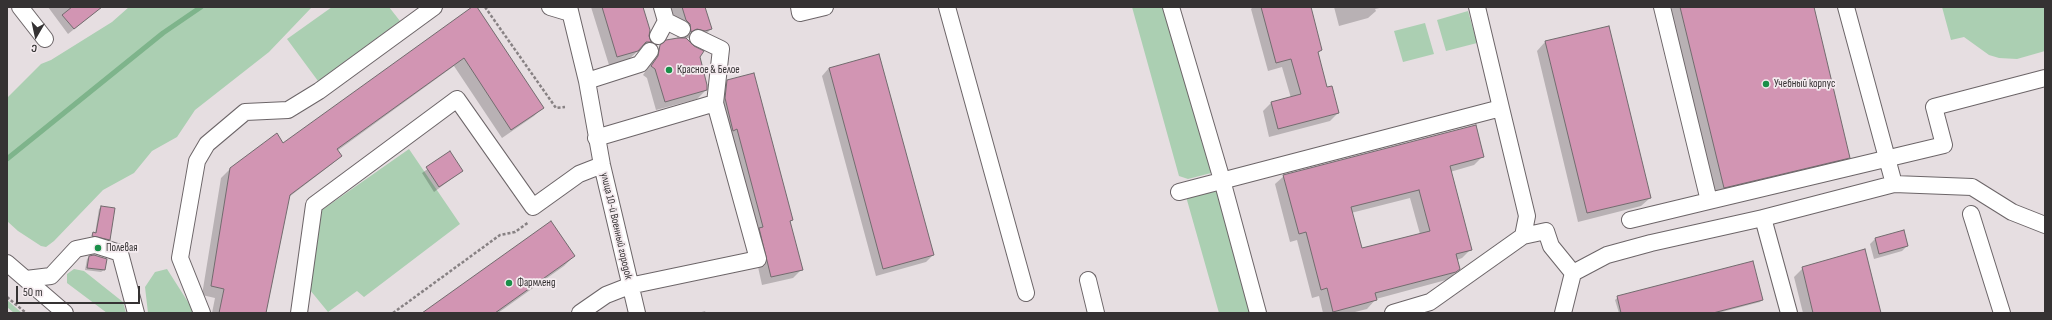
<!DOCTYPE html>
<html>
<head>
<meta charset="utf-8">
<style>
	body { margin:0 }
	#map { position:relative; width:2052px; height:320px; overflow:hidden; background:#e6dee1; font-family:"Sofia Sans Condensed",sans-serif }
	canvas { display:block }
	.frame { position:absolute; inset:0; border:8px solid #353233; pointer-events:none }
	.north { position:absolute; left:16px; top:16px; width:40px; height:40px; -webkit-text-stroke:3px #f4ebef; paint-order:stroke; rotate:189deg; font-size:11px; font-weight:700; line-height:16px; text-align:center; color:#353233 }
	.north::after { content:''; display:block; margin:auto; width:14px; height:18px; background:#353233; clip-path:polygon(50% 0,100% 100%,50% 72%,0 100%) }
	.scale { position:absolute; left:16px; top:286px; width:124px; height:18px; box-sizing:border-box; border:2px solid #353233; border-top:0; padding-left:5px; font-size:12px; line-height:14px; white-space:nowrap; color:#353233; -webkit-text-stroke:3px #f4ebef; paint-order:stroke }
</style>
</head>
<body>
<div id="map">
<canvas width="2052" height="320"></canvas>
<div class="frame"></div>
<div class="north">С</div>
<div class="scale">50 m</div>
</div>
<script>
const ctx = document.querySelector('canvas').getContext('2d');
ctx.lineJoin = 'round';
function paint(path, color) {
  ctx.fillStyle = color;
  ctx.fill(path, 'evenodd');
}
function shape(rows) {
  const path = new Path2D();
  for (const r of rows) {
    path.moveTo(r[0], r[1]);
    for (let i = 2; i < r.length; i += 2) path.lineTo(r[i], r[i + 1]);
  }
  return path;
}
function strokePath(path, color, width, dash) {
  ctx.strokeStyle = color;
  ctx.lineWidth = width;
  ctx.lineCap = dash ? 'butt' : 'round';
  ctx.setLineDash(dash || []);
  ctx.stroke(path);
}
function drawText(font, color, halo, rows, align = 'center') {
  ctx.font = font + ' "Sofia Sans Condensed",sans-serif';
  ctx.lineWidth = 3.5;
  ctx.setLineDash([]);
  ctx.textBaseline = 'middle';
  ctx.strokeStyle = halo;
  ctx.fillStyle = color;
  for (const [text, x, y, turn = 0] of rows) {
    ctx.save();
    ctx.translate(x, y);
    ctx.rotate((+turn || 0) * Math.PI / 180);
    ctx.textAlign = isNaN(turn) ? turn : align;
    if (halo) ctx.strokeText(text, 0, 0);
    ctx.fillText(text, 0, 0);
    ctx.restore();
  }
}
const green = shape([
	[129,7,312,7,269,52,195,110,177,137,152,151,134,173,103,190,54,241,46,247,41,246,18,231,7,221,7,98,41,64,51,60,112,22],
	[332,7,389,7,400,21,318,81,287,39],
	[1132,7,1166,7,1211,173,1188,179,1179,176],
	[1942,7,2045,7,2045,51,2017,59,1999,58,1989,55,1964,37,1951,40],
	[1468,11,1477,43,1446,51,1437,20],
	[1425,23,1434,54,1403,62,1394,31],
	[409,149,460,224,364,297,357,291,328,312,310,290,322,210],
	[1216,189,1250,313,1219,313,1185,193],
	[74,269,84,271,123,302,126,313,107,313,67,283,67,274],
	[167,269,195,313,148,313,145,287,155,272],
	[7,300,22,313,14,313,7,307]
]);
const shadow = shape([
	[48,7,96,7,98,10,68,34],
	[474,7,543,107,534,116,502,138,454,66,337,151,341,156,332,164,289,197,266,311,267,313,212,313,215,298,202,295,221,178,230,169,283,144],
	[591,7,642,7,649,41,628,60,609,65],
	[671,7,704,7,711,29,702,38,685,38,699,57,706,90,697,99,656,110,647,78,643,75,649,66,651,55,660,46,683,39,677,29],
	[1253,7,1310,7,1321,50,1317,54,1327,88,1338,113,1330,121,1269,137,1263,111,1271,103,1291,98,1282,67,1268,71,1251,9],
	[1334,7,1384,7,1375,9,1376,11,1368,18,1339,26],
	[1673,7,1813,7,1849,157,1841,166,1716,196,1670,10],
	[1545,42,1650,198,1641,206,1578,222,1537,51],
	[829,68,933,255,926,262,876,276,822,76],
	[728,81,792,220,789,223,802,269,793,278,762,285,719,90],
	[450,153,462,171,434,192,422,173],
	[1483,156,1474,165,1450,172,1471,249,1462,258,1457,260,1459,269,1450,278,1446,280,1376,299,1367,309,1351,313,1323,313,1319,296,1312,298,1297,240,1290,242,1275,184,1284,176],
	[1410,198,1420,234,1361,249,1351,213],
	[101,207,109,239,107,242,90,238,95,234,99,209],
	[1875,239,1907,246,1902,251,1874,259,1870,244],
	[574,256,564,266,498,313,423,313],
	[89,257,106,259,104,270,101,272,85,270,87,259],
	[1803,268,1880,313,1803,313,1794,277],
	[1618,297,1762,300,1760,302,1718,313,1619,313,1615,300],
	[705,311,706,313,698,313]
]);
const stream = shape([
	[7,159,163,33,201,7]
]);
const building = shape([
	[72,7,102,7,74,29,62,15,72,7],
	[472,7,477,7,544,108,511,130,464,58,337,149,342,156,290,195,266,313,219,313,224,289,211,286,230,168,277,133,283,143,472,7],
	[602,7,643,7,650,30,649,36,651,42,646,42,638,51,617,57,602,7],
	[682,7,705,7,712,29,705,31,697,29,691,32,690,24,686,20,682,7],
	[1261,7,1311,7,1322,50,1318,52,1327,87,1332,86,1339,113,1278,129,1271,102,1301,94,1291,59,1276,63,1261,7],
	[1680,7,1814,7,1850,158,1724,188,1680,7],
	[1609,26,1651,198,1587,213,1545,41,1609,26],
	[678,38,686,38,694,46,704,51,700,57,707,85,707,90,665,102,655,69,651,66,658,56,660,45,666,40,678,38],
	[879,54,934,255,883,269,829,68,879,54],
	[754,73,793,220,790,221,803,270,771,277,759,228,763,227,737,129,733,131,725,98,727,80,754,73],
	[1476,125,1484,157,1450,166,1472,250,1456,254,1460,269,1456,272,1375,293,1377,300,1333,312,1327,288,1321,290,1306,232,1299,234,1283,175,1476,125],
	[1419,190,1430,231,1362,248,1351,207,1419,190],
	[450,151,463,171,439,187,426,167,450,151],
	[101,206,115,208,110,240,92,236,93,232,96,233,101,206],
	[551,221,575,256,495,313,422,313,551,221],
	[1904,230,1908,246,1879,254,1875,238,1904,230],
	[1865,249,1881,313,1813,313,1802,267,1865,249],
	[94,255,107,259,105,270,87,268,89,256,94,255],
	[1753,261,1763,300,1713,313,1621,313,1617,296,1753,261]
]);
const path = shape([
	[485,7,556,108,565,107],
	[7,297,26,313],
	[393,313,500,235,515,232,529,222]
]);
const minor = shape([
	[20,7,45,39],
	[550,7,570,13],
	[569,7,587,81,602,165,637,313],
	[799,7,800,13,825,7],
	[947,7,1026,293],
	[1171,7,1222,180,1258,313],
	[1477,7,1501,108],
	[1662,7,1709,201,1944,145,1934,107,2045,78],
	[1846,7,1894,184],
	[666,21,682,29],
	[658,36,666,21,662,7],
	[698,38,721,49,715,103],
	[587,81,640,64,650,51],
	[1179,192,1501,108,1527,216,1523,236],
	[1971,214,2002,313],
	[1763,218,1789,313],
	[1630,220,1709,201],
	[7,263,65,313],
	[26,279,51,276,76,249,95,245,120,253,136,313],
	[1088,280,1096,313],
	[202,313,180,258,197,161,207,144,245,112,288,110,319,91,434,7],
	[299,313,314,205,457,99,533,207,579,174,602,165],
	[580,313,606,295,629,286,758,259,715,103,596,138],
	[1393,313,1430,302,1523,236,1546,231,1551,246,1573,273],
	[1563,313,1573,273,1607,255,1651,243,1763,218,1894,184,1972,187,2012,212,2045,225]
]);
const markers = [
	[669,70,4,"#198f49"],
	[1766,84,4,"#198f49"],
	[98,248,4,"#198f49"],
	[509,283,4,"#198f49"]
];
const poiNames = [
	["Красное & Белое",677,70],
	["Учебный корпус",1774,84],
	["Полевая",106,248],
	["Фармленд",517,283]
];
const streetNames = [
	["улица 10-й Военный городок",616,226,77]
];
paint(green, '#abcfb2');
paint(shadow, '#0003');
strokePath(stream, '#7eb48b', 5);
paint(building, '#d295b3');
strokePath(building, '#726b6e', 1);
strokePath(minor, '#6c6568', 18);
strokePath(path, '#878183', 2.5, [3, 2]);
strokePath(minor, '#fff', 16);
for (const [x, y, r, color] of markers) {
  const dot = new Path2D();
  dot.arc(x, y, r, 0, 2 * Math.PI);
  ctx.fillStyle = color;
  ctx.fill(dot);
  strokePath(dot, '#f4ebef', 1.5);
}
drawText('11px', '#353233', '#f4ebef', poiNames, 'left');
drawText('11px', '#353233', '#f4ebef', streetNames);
</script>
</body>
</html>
